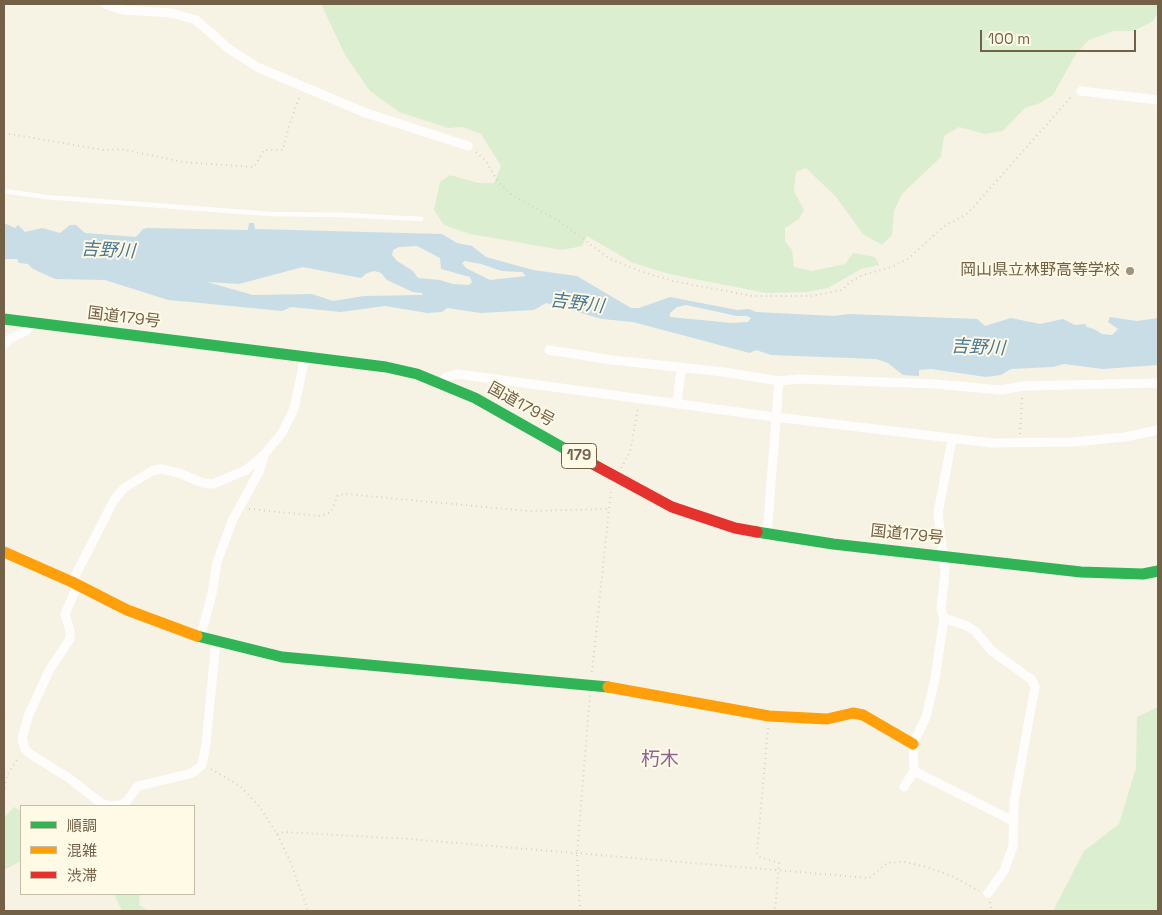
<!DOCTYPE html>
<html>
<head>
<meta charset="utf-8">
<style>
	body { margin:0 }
	#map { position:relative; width:1162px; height:915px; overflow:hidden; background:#f6f3e5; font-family:"Space Grotesk","Noto Sans JP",sans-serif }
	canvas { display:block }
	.frame { position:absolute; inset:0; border:5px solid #726047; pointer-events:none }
	.legend { position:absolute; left:20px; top:805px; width:175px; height:90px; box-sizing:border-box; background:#fffae6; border:1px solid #c7bca6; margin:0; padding:6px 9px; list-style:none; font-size:15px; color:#726047 }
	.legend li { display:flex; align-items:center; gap:10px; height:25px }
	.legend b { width:25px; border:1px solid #c7bca6 }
	.scale { position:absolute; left:980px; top:30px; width:156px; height:22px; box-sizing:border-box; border:2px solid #726047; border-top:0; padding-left:6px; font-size:15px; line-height:18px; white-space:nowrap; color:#726047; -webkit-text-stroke:4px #fffae6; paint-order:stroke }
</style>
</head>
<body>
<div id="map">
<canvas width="1162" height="915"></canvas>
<div class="frame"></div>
<ul class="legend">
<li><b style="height:6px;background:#30b455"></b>順調</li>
<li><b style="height:6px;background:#ff9f0a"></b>混雑</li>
<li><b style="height:6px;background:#e5322d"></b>渋滞</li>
</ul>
<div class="scale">100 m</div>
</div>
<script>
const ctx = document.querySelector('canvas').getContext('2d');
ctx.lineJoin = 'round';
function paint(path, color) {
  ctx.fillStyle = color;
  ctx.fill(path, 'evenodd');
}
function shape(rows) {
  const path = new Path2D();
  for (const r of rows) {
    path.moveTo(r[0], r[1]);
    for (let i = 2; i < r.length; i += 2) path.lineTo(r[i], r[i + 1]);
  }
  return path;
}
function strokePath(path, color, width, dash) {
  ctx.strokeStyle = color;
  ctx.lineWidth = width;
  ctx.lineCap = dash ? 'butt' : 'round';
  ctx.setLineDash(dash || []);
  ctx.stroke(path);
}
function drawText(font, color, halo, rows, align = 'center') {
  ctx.font = font + ' "Space Grotesk","Noto Sans JP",sans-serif';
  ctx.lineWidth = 4;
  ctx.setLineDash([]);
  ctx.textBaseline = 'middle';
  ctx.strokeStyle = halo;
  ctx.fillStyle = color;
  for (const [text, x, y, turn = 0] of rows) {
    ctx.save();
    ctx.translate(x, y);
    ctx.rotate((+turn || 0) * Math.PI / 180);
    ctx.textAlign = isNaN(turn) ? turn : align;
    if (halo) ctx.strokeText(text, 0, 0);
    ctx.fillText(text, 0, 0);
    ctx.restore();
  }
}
const green = shape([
	[321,4,1158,4,1158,13,1152,22,1133,31,1114,31,1089,40,1076,54,1053,95,1040,103,1025,108,1003,131,985,134,959,127,944,136,941,157,902,194,894,211,892,235,882,245,863,234,836,197,806,168,796,172,794,191,804,210,799,219,785,228,785,241,792,250,794,267,812,271,845,264,853,253,875,257,879,265,861,269,828,288,806,292,766,293,669,274,633,263,587,236,582,246,562,250,470,234,444,225,434,210,440,182,450,175,478,183,494,183,501,166,481,134,462,127,448,128,399,112,370,91,345,55],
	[1158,707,1158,911,1053,911,1084,851,1119,824,1136,768,1137,717],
	[14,807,21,811,21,861,4,870,4,818],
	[114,894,140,894,139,905,149,911,122,911]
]);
const water = shape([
	[4,223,15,228,18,225,25,232,42,228,60,233,70,225,76,225,85,233,136,237,143,229,147,228,248,230,249,223,254,223,255,229,442,234,457,243,472,246,486,257,533,270,577,276,631,308,639,308,670,297,737,310,749,309,756,312,834,316,849,314,977,319,985,326,1011,318,1040,324,1063,319,1075,325,1085,324,1087,327,1094,329,1102,334,1112,335,1118,329,1108,322,1110,317,1137,321,1158,318,1158,365,1103,369,1064,364,1053,367,1011,369,1001,375,986,377,931,369,919,370,919,376,903,375,888,363,876,359,771,355,756,350,750,353,742,351,633,322,602,319,546,303,534,310,481,313,447,308,442,312,427,313,385,306,341,312,291,307,282,311,190,302,168,300,105,280,55,279,33,269,28,264,19,263,17,259,4,259],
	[417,246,440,258,441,269,470,277,472,282,469,285,453,284,440,280,418,278,413,271,397,261,392,255,393,250,399,247],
	[465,261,481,264,502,271,522,272,526,276,490,280,466,268,462,263],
	[303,267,361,278,367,273,375,271,381,273,387,280,413,292,422,293,423,295,364,296,333,301,312,294,253,295,207,282,239,284],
	[686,305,737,316,747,316,751,318,748,322,732,323,670,317,670,313,677,307]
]);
const path = shape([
	[4,133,104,150,121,149,183,162,254,167,264,150,283,150,289,126,300,95],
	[476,152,486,161,498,182,512,195,559,221,610,259,640,271,673,281,752,296,812,296,842,290,850,282,863,275,892,267,909,258,943,227,968,213,1073,95],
	[1020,434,1022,397],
	[621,468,630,452,638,408],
	[249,509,320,516,331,512,338,495,346,494,528,511,608,509],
	[592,672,611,490],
	[768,728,757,853,760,857,779,863,775,911],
	[211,769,240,786,260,807,277,834,291,863,308,911],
	[4,793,7,775,19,757],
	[277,834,284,832,410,839,869,878,887,863,905,862,927,867,952,876,979,891],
	[4,902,5,911],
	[990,902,992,911],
	[580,911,577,854,590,694]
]);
const lane = shape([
	[4,191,46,197,270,214,344,215,421,219]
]);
const street = shape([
	[105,4,123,10,172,13,196,20,229,49,259,68,366,113,468,146],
	[1081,91,1158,100],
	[4,345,9,339,26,331,31,323],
	[549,350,612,360,724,372,779,381,800,379,936,384,1000,390,1024,386,1158,383],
	[441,383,446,377,457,374,775,417,992,443,1073,442,1125,437,1158,430],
	[677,404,681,369],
	[952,440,938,513,945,573,941,609,944,618,967,626,975,631,992,651,1032,680,1035,687,1014,802,1013,846,1004,871,988,893],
	[767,535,779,381],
	[72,582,114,500,124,488,152,471,161,469,179,473,203,483,213,484,246,470,264,455,282,433,294,409,305,357],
	[78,584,65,614,70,631,70,639,50,669,29,714,22,739,25,749,30,754,69,778,102,804,111,806],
	[200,638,212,594,217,562,233,519,259,472,264,455],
	[914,771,1013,821],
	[904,787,914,771,913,744,926,717,935,679,944,618],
	[113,806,121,805,127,801,138,786,192,773,202,765,206,744,216,641]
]);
const fast = shape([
	[4,319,386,367,417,374,475,398,576,455],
	[757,532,833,544,1081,572,1143,574,1158,571],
	[197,636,282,657,608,687]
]);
const slow = shape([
	[4,552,72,582,127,610,197,636],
	[608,687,769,716,827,719,853,713,863,715,913,744]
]);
const jam = shape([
	[576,455,672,507,735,528,757,532]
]);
const markers = [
	[1130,271,5,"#a0937e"]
];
const shields = [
	[579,456,35]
];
const shieldNames = [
	["179",579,456]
];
const poiNames = [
	["岡山県立林野高等学校",1120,271]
];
const streetNames = [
	["国道179号",124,318,7],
	["国道179号",521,405,29],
	["国道179号",907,535,6]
];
const waterNames = [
	["吉野川",108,251,3],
	["吉野川",577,304,7],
	["吉野川",978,348,3]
];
const quarterNames = [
	["朽木",660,760]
];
paint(green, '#dceed0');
paint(water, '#c8dde5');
strokePath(path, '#d6d2c8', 2, [1, 4]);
strokePath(lane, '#fefdfb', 4.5);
strokePath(street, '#fefdfb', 9);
strokePath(fast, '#30b455', 11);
strokePath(slow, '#ff9f0a', 11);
strokePath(jam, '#e5322d', 11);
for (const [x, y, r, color] of markers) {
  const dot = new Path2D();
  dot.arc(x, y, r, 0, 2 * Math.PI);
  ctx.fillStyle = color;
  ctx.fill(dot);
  strokePath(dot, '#fffae6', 2);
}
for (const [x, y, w] of shields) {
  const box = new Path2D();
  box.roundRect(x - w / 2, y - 12.5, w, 25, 4);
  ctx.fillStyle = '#fffae6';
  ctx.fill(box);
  strokePath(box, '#726047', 1);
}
drawText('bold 15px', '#726047', null, shieldNames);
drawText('16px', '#726047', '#fffae6', poiNames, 'right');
drawText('16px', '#726047', '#fffae6', streetNames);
drawText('italic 18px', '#477794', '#fffae6', waterNames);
drawText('19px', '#906396', '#fffae6', quarterNames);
</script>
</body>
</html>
